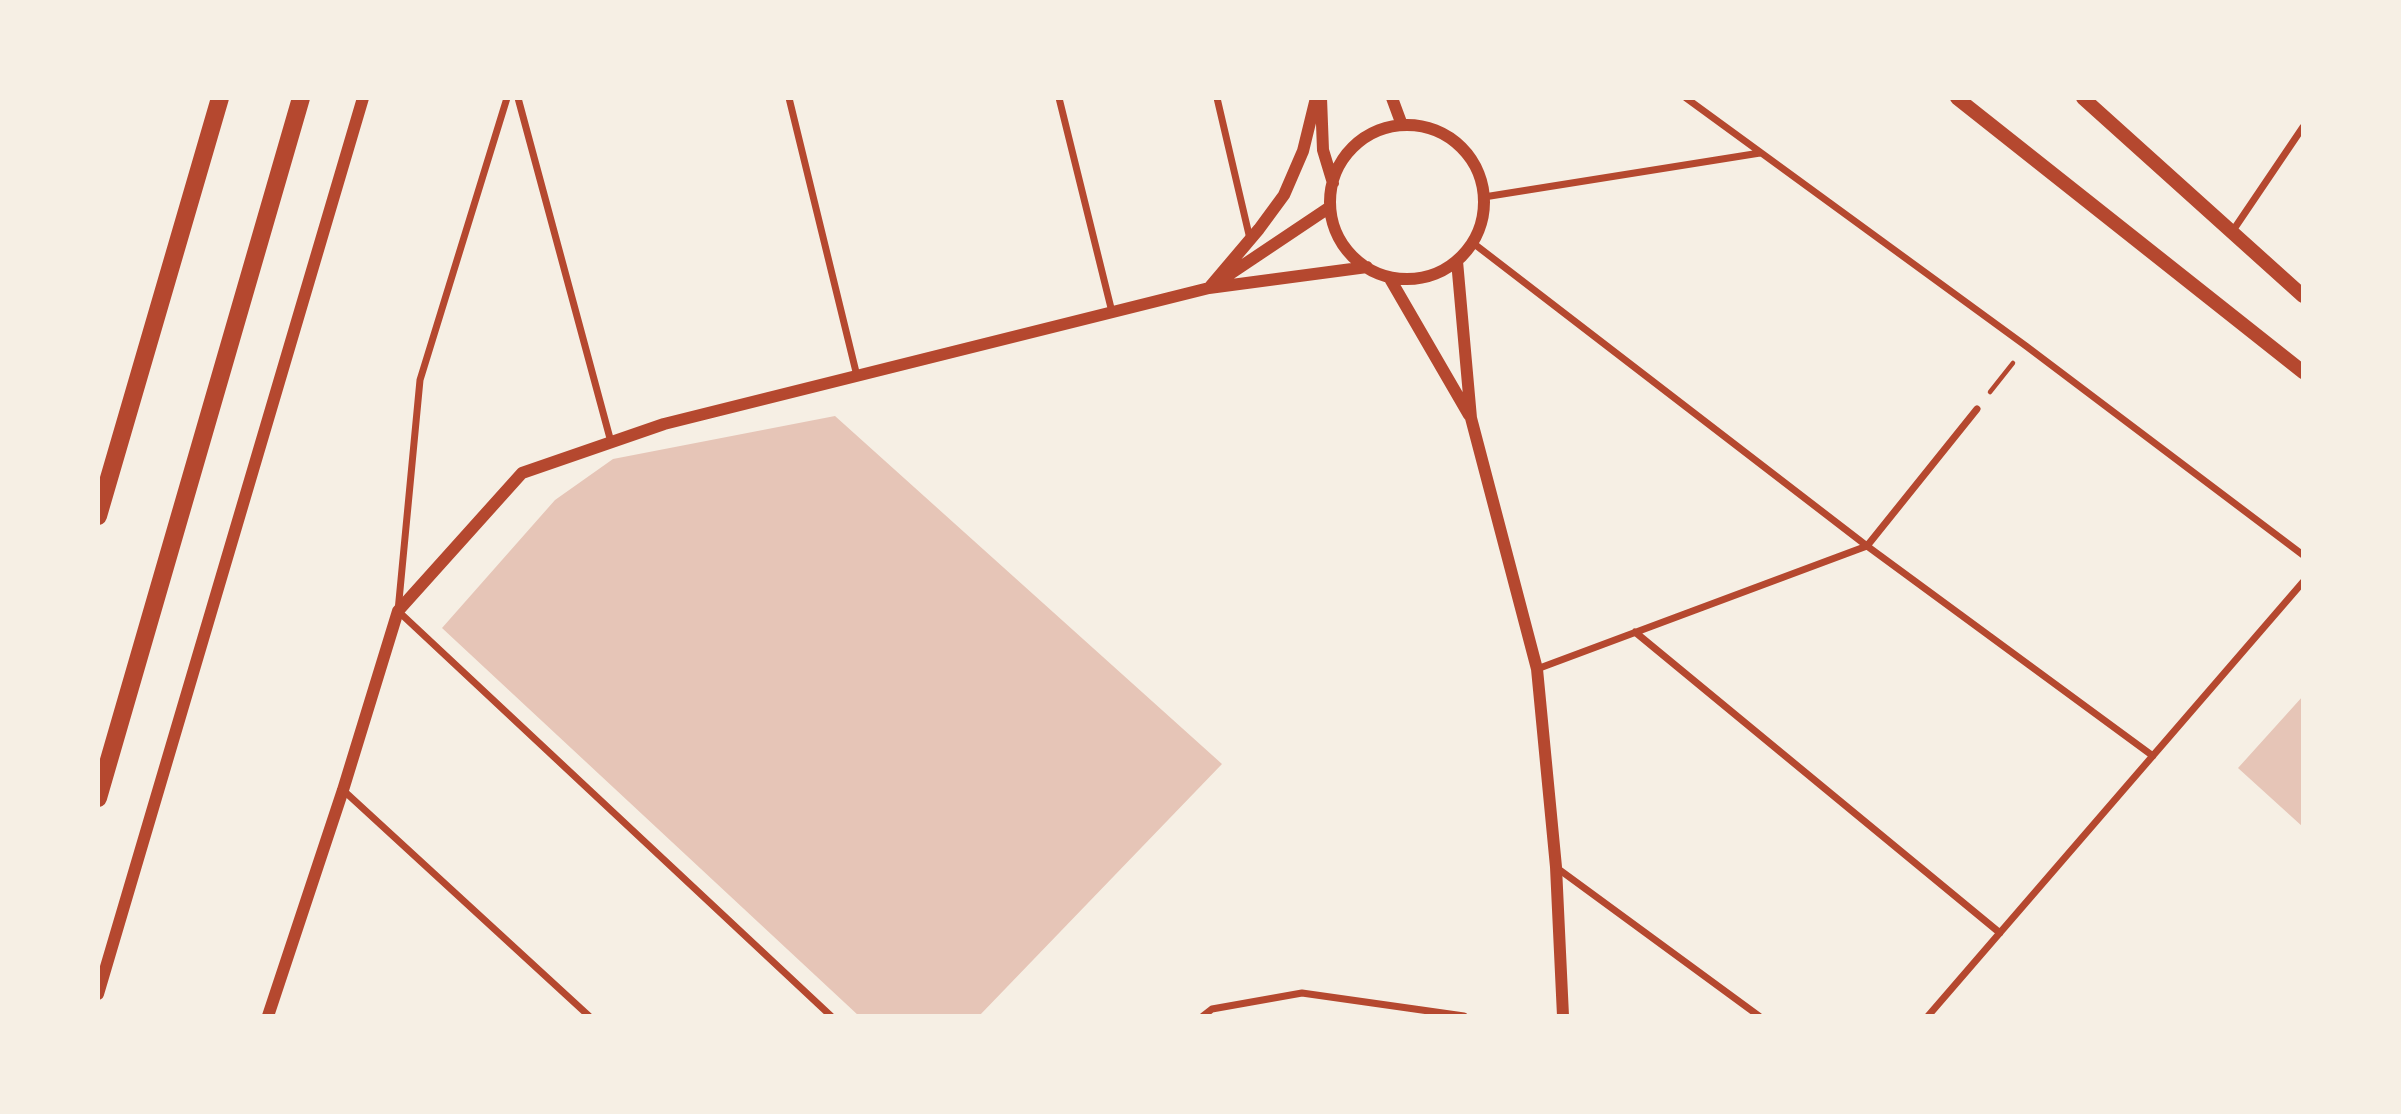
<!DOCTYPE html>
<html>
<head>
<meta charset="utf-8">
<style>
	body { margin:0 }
	#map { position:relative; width:2401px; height:1114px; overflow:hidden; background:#f6efe4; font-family:Inter,sans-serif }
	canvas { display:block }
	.frame { position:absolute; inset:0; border:100px solid #f6efe4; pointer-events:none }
</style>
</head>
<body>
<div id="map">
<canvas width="2401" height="1114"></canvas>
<div class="frame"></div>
</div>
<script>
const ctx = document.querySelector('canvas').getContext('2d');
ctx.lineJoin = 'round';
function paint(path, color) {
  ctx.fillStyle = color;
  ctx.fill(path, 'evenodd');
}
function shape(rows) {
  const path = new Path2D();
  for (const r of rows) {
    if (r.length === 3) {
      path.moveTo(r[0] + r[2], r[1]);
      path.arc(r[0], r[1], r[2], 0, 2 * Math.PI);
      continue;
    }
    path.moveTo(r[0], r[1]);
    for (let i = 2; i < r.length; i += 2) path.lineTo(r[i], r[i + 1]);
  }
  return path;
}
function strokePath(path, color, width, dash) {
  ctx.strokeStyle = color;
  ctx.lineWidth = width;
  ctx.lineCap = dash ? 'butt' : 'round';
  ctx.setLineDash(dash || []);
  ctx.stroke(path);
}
const building = shape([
	[835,416,1222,764,979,1016,859,1016,442,628,555,500,613,459],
	[2303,696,2303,827,2238,768]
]);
const path = shape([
	[1990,392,2013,363]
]);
const minor = shape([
	[507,98,420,380,398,611,831,1016],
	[518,98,611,442],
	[789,98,857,376],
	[1059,98,1112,312],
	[1217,98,1250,239],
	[1686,98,2026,346,2303,555],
	[1484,197,1760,153],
	[2232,232,2303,127],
	[1473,243,1867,546,2153,756],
	[1635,632,2000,933],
	[1537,669,1867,546,1977,409],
	[343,790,589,1016],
	[1557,868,1759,1016],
	[1203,1016,1212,1009,1302,993,1464,1016],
	[1928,1016,2303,582]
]);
const tertiary = shape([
	[1321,98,1323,150,1333,183],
	[1392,98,1402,125],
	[1407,202,77],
	[1457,261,1471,418,1537,669,1556,867,1563,1016],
	[1389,277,1469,415],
	[1221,280,1330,207],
	[1209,288,1259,229,1284,195,1303,151,1316,98],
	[98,994,363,98],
	[268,1016,343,790,398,611,522,473,664,424,1209,288,1367,267]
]);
const secondary = shape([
	[1957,98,2303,372],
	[2083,98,2303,296]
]);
const primary = shape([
	[98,516,220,98],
	[98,798,301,98]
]);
paint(building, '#e6c5b7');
strokePath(path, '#b5482f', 4.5);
strokePath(minor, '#b5482f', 7);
strokePath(tertiary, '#b5482f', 12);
strokePath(secondary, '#b5482f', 14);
strokePath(primary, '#b5482f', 18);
</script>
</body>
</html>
